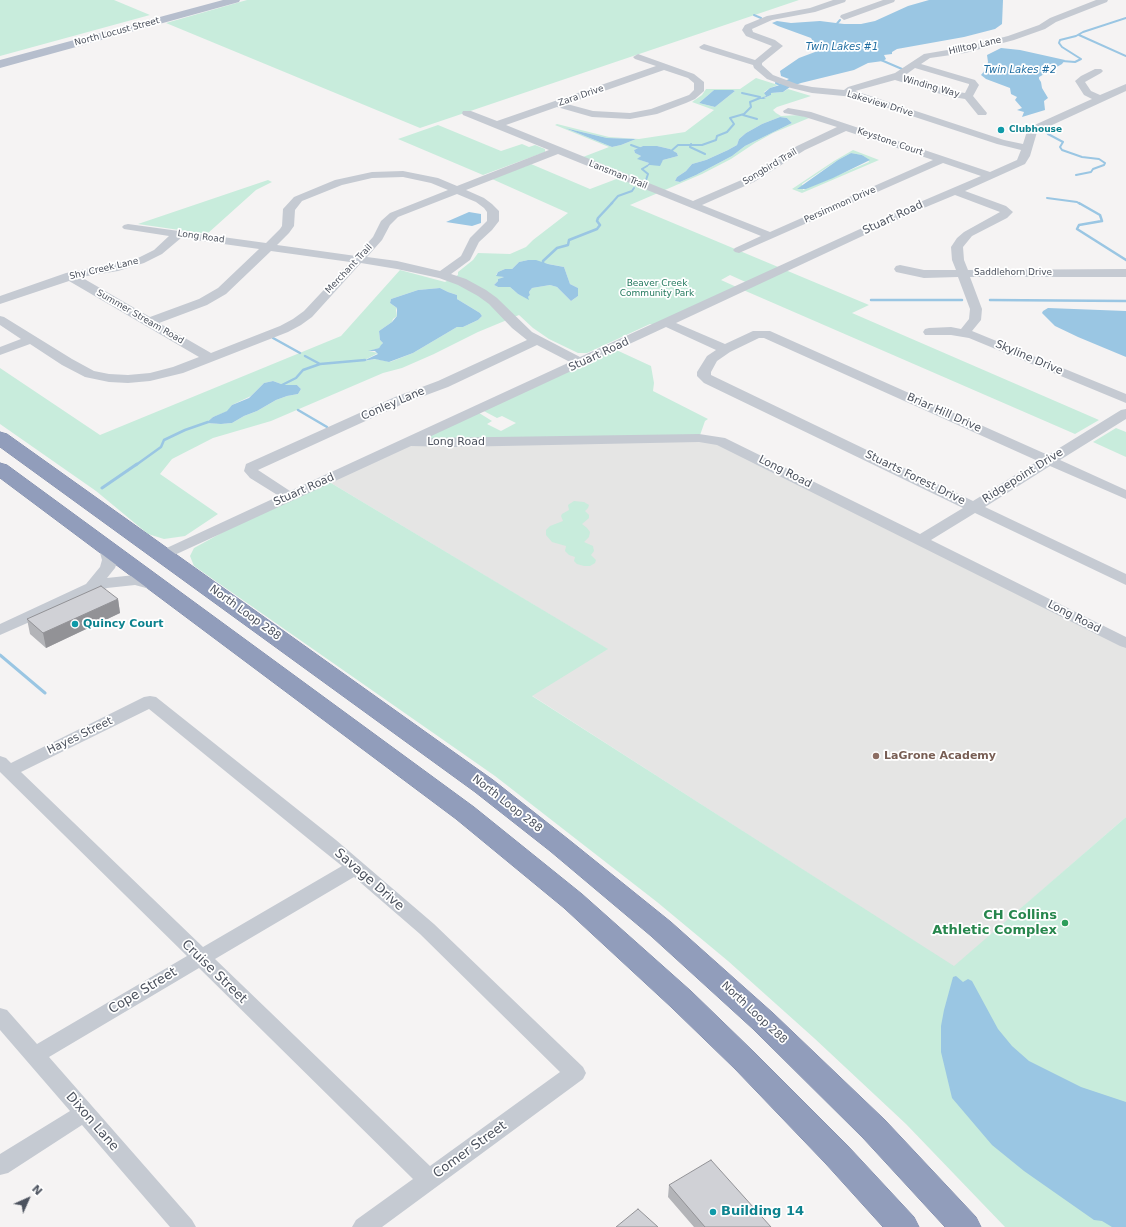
<!DOCTYPE html>
<html>
<head>
<meta charset="utf-8">
<style>
	body { margin:0 }
	#map { position:relative; width:1126px; height:1227px; overflow:hidden; background:#f5f3f3; font-family:"DejaVu Sans",sans-serif }
	canvas { display:block }
	.north { position:absolute; left:8px; top:1179px; width:40px; height:40px; -webkit-text-stroke:3px #fff; paint-order:stroke; rotate:45deg; font-size:11px; font-weight:700; line-height:16px; text-align:center; color:#4c525e }
	.north::after { content:''; display:block; margin:auto; width:14px; height:18px; background:#4c525e; clip-path:polygon(50% 0,100% 100%,50% 72%,0 100%) }
</style>
</head>
<body>
<div id="map">
<canvas width="1126" height="1227"></canvas>
<div class="north">N</div>
</div>
<script>
const ctx = document.querySelector('canvas').getContext('2d');
ctx.lineJoin = 'round';
function paint(path, color) {
  ctx.fillStyle = color;
  ctx.fill(path, 'evenodd');
}
function shape(rows) {
  const path = new Path2D();
  for (const r of rows) {
    path.moveTo(r[0], r[1]);
    for (let i = 2; i < r.length; i += 2) path.lineTo(r[i], r[i + 1]);
  }
  return path;
}
function strokePath(path, color, width, dash) {
  ctx.strokeStyle = color;
  ctx.lineWidth = width;
  ctx.lineCap = dash ? 'butt' : 'round';
  ctx.setLineDash(dash || []);
  ctx.stroke(path);
}
function drawText(font, color, halo, rows, align = 'center') {
  ctx.font = font + ' "DejaVu Sans",sans-serif';
  ctx.lineWidth = 3.5;
  ctx.setLineDash([]);
  ctx.textBaseline = 'middle';
  ctx.strokeStyle = halo;
  ctx.fillStyle = color;
  for (const [text, x, y, turn = 0] of rows) {
    ctx.save();
    ctx.translate(x, y);
    ctx.rotate((+turn || 0) * Math.PI / 180);
    ctx.textAlign = isNaN(turn) ? turn : align;
    if (halo) ctx.strokeText(text, 0, 0);
    ctx.fillText(text, 0, 0);
    ctx.restore();
  }
}
const education = shape([
	[706,438,1126,643,1126,817,954,967,531,695,607,649,326,480,410,442]
]);
const green = shape([
	[0,0,114,0,150,15,0,56],
	[247,0,799,0,420,128,166,23],
	[756,78,778,85,770,88,764,92,766,96,759,99,765,99,764,98,771,95,771,93,783,92,788,89,811,96,777,107,773,110,776,113,781,116,800,115,809,118,773,133,755,143,731,159,702,174,630,205,869,305,852,313,1099,420,1075,434,741,289,658,327,650,324,587,353,578,353,549,339,533,328,519,315,478,332,434,354,402,368,383,373,271,421,213,438,172,459,160,474,218,514,185,536,164,539,148,534,96,491,0,424,0,368,100,435,341,336,400,270,445,282,458,275,458,272,473,260,478,253,510,254,526,247,533,240,568,213,492,179,531,164,590,189,627,175,583,157,609,147,555,125,557,124,609,137,639,139,685,132,714,110,692,102,702,95,706,89,740,89],
	[714,90,733,90,735,91,715,107,699,103],
	[780,117,787,118,792,123,745,146,732,156,696,175,680,182,675,181,677,177,686,171,692,164,706,160,728,150,737,145,739,139,746,133,762,124],
	[565,128,607,138,636,139,621,145,612,147],
	[643,146,657,146,670,149,677,153,678,156,663,160,659,165,650,165,644,168,649,163,638,159,641,156,635,153,634,150],
	[528,260,564,267,570,284,578,288,578,296,571,301,557,287,550,285,532,288,529,292,530,295,528,297,528,299,518,294,510,287,498,287,494,285,498,281,498,279,504,277,496,275,498,272,505,269,512,269,519,262],
	[730,275,750,284,741,289,721,280],
	[440,288,448,292,457,295,457,299,480,313,482,316,478,320,463,327,457,327,413,353,390,362,376,359,363,361,378,353,369,351,379,348,383,343,380,340,379,331,392,322,393,319,397,316,396,310,397,308,390,303,391,299,418,290],
	[273,381,284,385,297,385,301,389,298,394,287,396,276,400,257,411,244,416,232,423,221,424,206,423,213,417,228,411,232,405,251,396,264,383],
	[438,125,501,151,522,144,529,147,535,145,545,149,545,152,483,175,398,139],
	[853,150,879,160,802,193,792,189,834,161],
	[851,153,862,155,868,159,869,162,803,190,802,184,838,160],
	[268,180,272,182,256,190,207,234,138,224],
	[612,348,651,366,654,383,653,391,708,419,705,421,699,438,410,442,476,411,492,421,487,424,501,431,516,423,502,416,497,418,480,409],
	[1116,428,1126,432,1126,457,1093,442],
	[326,480,608,649,532,696,954,966,1126,817,1126,1227,1005,1227,906,1124,814,1038,728,961,657,902,495,776,194,566,190,556,194,548,289,496],
	[574,501,584,502,589,505,588,508,585,511,589,515,589,518,582,524,587,528,590,532,589,537,584,542,593,546,594,551,591,555,596,560,595,563,590,566,584,566,577,564,574,561,575,557,569,555,565,551,566,546,552,542,546,535,546,530,550,526,563,521,561,516,562,514,569,510,568,505]
]);
const water = shape([
	[929,0,1003,0,1002,24,995,29,964,37,897,49,892,52,892,54,884,55,886,59,883,61,868,63,854,70,801,83,790,87,783,92,771,93,771,95,764,98,766,99,757,99,766,96,764,93,770,88,780,85,779,84,789,79,781,76,780,71,799,58,815,52,817,48,811,38,778,26,772,23,777,21,791,23,820,21,844,24,861,24,875,21,908,6],
	[1001,48,1020,50,1065,60,1062,64,1039,77,1039,79,1041,82,1042,88,1048,98,1044,101,1045,110,1022,117,1024,112,1017,110,1022,108,1015,100,1017,97,1011,94,1010,88,986,79,981,75,986,69,988,62,987,55],
	[714,90,733,90,735,91,715,107,699,103],
	[780,117,787,118,792,123,745,146,732,156,696,175,680,182,675,181,677,177,686,171,692,164,706,160,728,150,737,145,739,139,746,133,762,124],
	[565,128,607,138,636,139,621,145,612,147],
	[643,146,657,146,670,149,677,153,678,156,663,160,660,166,650,165,644,168,649,163,637,159,641,156,635,153,634,150],
	[851,153,862,155,870,160,833,178,806,189,797,189,838,160],
	[469,212,481,214,481,223,472,226,446,222],
	[528,260,536,260,548,264,564,267,570,284,578,288,578,296,571,301,557,287,550,285,532,288,529,292,530,295,528,297,529,300,518,294,510,287,498,287,494,285,498,281,498,279,504,277,496,276,498,272,505,269,512,269,519,262],
	[440,288,448,292,457,295,457,299,480,313,482,316,478,320,463,327,457,327,413,353,389,362,375,359,363,361,378,354,375,351,368,351,379,348,381,345,383,343,380,340,379,331,392,322,397,316,397,308,390,303,391,299,418,290],
	[1048,308,1126,311,1126,357,1078,337,1055,326,1042,313,1043,311],
	[273,381,284,385,297,385,301,389,298,394,287,396,276,400,257,411,244,416,232,423,221,424,206,423,213,417,227,411,232,405,249,398,264,383],
	[956,976,963,982,968,979,972,981,998,1029,1012,1046,1029,1061,1081,1087,1126,1102,1126,1227,1112,1227,1102,1221,1094,1220,1024,1171,992,1145,952,1098,941,1052,941,1026,944,1010,953,977]
]);
const streamFar2 = shape([
	[754,15,761,18],
	[835,26,840,20],
	[1079,35,1126,56],
	[881,60,902,69],
	[1062,61,1075,62,1081,59,1062,47,1059,43,1060,40,1076,36,1083,32,1126,18],
	[777,82,776,83,782,86],
	[742,93,760,97],
	[743,115,757,119],
	[1043,128,1048,134,1063,142,1060,147,1062,150,1082,157,1099,159,1105,163,1104,165,1093,169,1091,172,1076,175],
	[691,144,690,147,705,154],
	[631,145,642,149],
	[670,152,678,145,702,145,716,140,717,136,727,132,734,124,730,118,744,114,751,107,750,102,760,98],
	[646,180,648,174,642,169,647,166],
	[1047,198,1077,202,1080,204],
	[611,204,618,196,632,191,634,188]
]);
const streamFar1 = shape([
	[1079,203,1100,215,1102,221,1079,225,1077,229,1126,260],
	[543,265,543,261,557,248,568,245,569,240,597,229,600,225,597,221,598,218,612,203],
	[871,300,962,300],
	[990,300,1126,301],
	[273,338,300,353],
	[305,356,320,364],
	[282,385,296,378,303,370,320,364,365,360],
	[298,410,327,427],
	[136,465,161,447,164,440,185,430,208,422]
]);
const stream = shape([
	[102,488,137,464],
	[0,655,45,693]
]);
const minor = shape([
	[833,0,846,0,845,2,815,12,772,20,752,29,753,32,775,40,783,46,762,63,762,65,773,75,797,84,812,87,844,90,848,87,895,73,924,54,965,47,1008,36,1039,25,1050,18,1096,0,1108,0,1107,2,1056,22,1045,29,1014,40,965,53,930,58,921,64,975,80,979,85,973,96,987,113,986,115,978,115,965,99,947,96,895,80,855,91,1004,140,1023,144,1028,128,1092,99,1084,95,1075,81,1081,76,1095,69,1101,69,1103,71,1101,73,1085,82,1091,91,1100,95,1126,84,1126,91,1037,132,1030,156,1025,164,965,191,1006,206,1013,212,1007,218,972,236,963,247,964,260,968,270,1126,269,1126,277,970,277,982,309,981,320,972,331,1126,394,1126,403,969,338,951,335,925,335,923,332,925,329,929,328,951,327,961,329,969,319,970,309,958,277,924,278,896,272,894,269,896,266,900,265,924,270,956,270,952,260,951,247,957,238,964,232,1000,212,955,195,914,212,676,323,725,344,753,331,770,331,1048,455,1121,410,1126,409,1126,419,1060,460,1126,490,1126,499,1050,466,985,507,1126,574,1126,585,975,513,931,540,1126,637,1126,648,1120,646,717,445,699,442,453,447,411,446,168,558,163,560,158,558,155,555,158,552,279,496,250,478,244,471,246,464,395,397,438,381,527,340,512,328,489,304,478,296,458,285,439,278,397,269,361,263,312,317,301,325,288,332,183,373,150,381,128,383,109,382,85,377,62,365,30,344,0,355,0,347,21,339,0,325,0,316,4,317,72,359,94,371,109,374,128,375,150,373,173,367,199,357,69,281,0,304,0,296,66,273,136,259,154,250,169,236,124,229,122,227,124,225,128,224,266,243,280,229,282,226,283,209,294,197,335,180,372,172,403,171,438,178,457,186,549,150,463,115,462,113,463,111,471,111,497,121,656,66,635,59,633,57,638,54,694,74,704,82,704,91,695,99,686,103,657,114,630,119,592,117,557,107,506,125,693,201,746,178,797,146,837,127,805,117,784,113,783,111,788,108,811,112,990,172,1017,160,1021,150,997,144,854,97,812,93,791,88,767,79,754,68,753,65,701,49,699,47,704,44,755,60,772,46,746,36,742,30,745,25,767,16,810,8,833,0],
	[915,68,969,84,969,85,965,93,951,91,904,76,915,68],
	[664,70,688,78,694,83,694,90,689,95,651,109,630,113,593,111,567,104,664,70],
	[846,131,933,160,770,232,702,205,754,182,805,150,846,131],
	[558,154,761,236,735,248,733,250,735,252,739,253,943,163,981,176,906,208,580,357,532,332,497,298,486,290,466,279,451,274,470,260,479,242,492,230,499,221,499,211,492,204,484,198,466,190,558,154],
	[403,177,431,183,448,190,390,213,381,221,373,237,356,256,277,245,289,233,294,226,295,210,302,201,342,185,372,178,403,177],
	[457,194,476,202,484,208,487,212,487,221,470,238,461,256,440,271,397,261,367,257,382,240,390,225,398,217,457,194],
	[181,238,259,249,218,288,199,299,150,317,81,277,118,271,144,263,162,254,181,238],
	[271,251,350,262,304,311,293,319,280,326,211,353,159,323,207,305,226,294,271,251],
	[666,327,716,350,707,356,697,372,697,376,704,383,963,508,920,534,725,438,699,434,427,438,666,327],
	[759,338,764,338,1038,461,973,501,711,375,711,372,717,361,730,352,759,338],
	[537,345,570,362,290,491,258,470,405,403,448,387,537,345],
	[883,0,895,0,894,2,847,19,844,20,840,17,841,15,883,0],
	[107,544,112,546,115,549,118,560,115,568,107,578,135,575,163,583,165,586,163,589,157,591,135,585,107,588,0,635,0,624,86,584,100,567,102,560,99,549,102,546,107,544],
	[150,696,156,697,336,840,434,924,583,1067,586,1073,583,1079,382,1227,352,1227,356,1220,413,1179,199,968,49,1057,192,1220,196,1227,170,1227,82,1125,8,1173,0,1175,0,1154,70,1111,0,1030,0,1008,7,1010,37,1044,187,956,0,772,0,756,6,758,11,763,144,697,150,696],
	[149,709,322,850,342,866,203,947,21,772,149,709],
	[354,877,420,934,560,1072,430,1166,215,959,354,877]
]);
const major = shape([
	[223,0,240,0,239,2,0,68,0,60,223,0]
]);
const highway = shape([
	[0,432,7,434,493,780,568,839,671,922,773,1013,885,1120,976,1217,981,1227,945,1227,863,1138,753,1029,651,936,550,851,475,792,0,447,0,432],
	[0,463,7,465,474,807,582,894,691,991,755,1053,848,1146,914,1217,919,1227,883,1227,826,1164,735,1069,671,1007,564,908,456,819,0,478,0,463]
]);
const wall = shape([
	[118,599,120,613,46,648,30,634,27,619],
	[669,1185,771,1227,694,1227,668,1197]
]);
const shadedWall = shape([
	[118,599,120,613,46,648,43,633]
]);
const building = shape([
	[101,586,118,599,43,633,27,619,101,586],
	[711,1160,771,1227,705,1227,669,1185,711,1160],
	[638,1209,658,1227,616,1227,638,1209]
]);
const markers = [
	[1001,130,4,"#0f9aa8"],
	[75,624,4,"#0f9aa8"],
	[876,756,4,"#8d6e63"],
	[1065,923,4,"#2e9e5b"],
	[713,1212,4,"#0f9aa8"]
];
const farStreetnames = [
	["North Locust Street",117,32,-15],
	["Hilltop Lane",975,46,-13],
	["Winding Way",931,87,16],
	["Zara Drive",581,96,-19],
	["Lakeview Drive",880,104,17],
	["Keystone Court",890,142,19],
	["Songbird Trail",770,167,-31],
	["Lansman Trail",618,175,22],
	["Persimmon Drive",840,205,-24],
	["Long Road",201,237,8],
	["Shy Creek Lane",104,269,-13],
	["Merchant Trail",349,269,-47],
	["Saddlehorn Drive",1013,273],
	["Summer Stream Road",140,317,30]
];
const farCulturenames = [
	["Clubhouse",1009,130]
];
const farParknames = [
	["Beaver Creek",657,284],
	["Community Park",657,294]
];
const farWaternames = [
	["Twin Lakes #1",842,47],
	["Twin Lakes #2",1020,70]
];
const streetNames = [
	["Stuart Road",893,218,-25],
	["Stuart Road",599,355,-25],
	["Skyline Drive",1029,358,23],
	["Conley Lane",393,404,-23],
	["Briar Hill Drive",944,413,24],
	["Long Road",456,442],
	["Long Road",785,472,27],
	["Ridgepoint Drive",1023,476,-32],
	["Stuarts Forest Drive",915,478,26],
	["Stuart Road",304,490,-24],
	["North Loop 288",245,613,36],
	["Long Road",1074,617,27],
	["Hayes Street",80,736,-26],
	["North Loop 288",507,804,38],
	["North Loop 288",754,1013,43]
];
const cultureNames = [
	["Quincy Court",83,624]
];
const educationNames = [
	["LaGrone Academy",884,756]
];
const nearStreetnames = [
	["Savage Drive",369,880,41],
	["Cruise Street",214,972,44],
	["Cope Street",143,991,-31],
	["Dixon Lane",92,1122,49],
	["Comer Street",470,1150,-36]
];
const nearLeisurenames = [
	["CH Collins",1057,916],
	["Athletic Complex",1057,931]
];
const nearCulturenames = [
	["Building 14",721,1212]
];
paint(education, '#e5e5e4');
paint(green, '#c8ecdc');
paint(water, '#9ac6e3');
strokePath(streamFar2, '#9ac6e3', 2);
strokePath(streamFar1, '#9ac6e3', 2.5);
strokePath(stream, '#9ac6e3', 3);
strokePath(highway, '#7c88a7', 1);
paint(minor, '#c5cad2');
paint(major, '#b6becd');
paint(highway, '#919dbb');
paint(wall, '#b3b4b8');
paint(shadedWall, '#929296');
paint(building, '#d0d1d6');
strokePath(building, '#929296', 1);
for (const [x, y, r, color] of markers) {
  const dot = new Path2D();
  dot.arc(x, y, r, 0, 2 * Math.PI);
  ctx.fillStyle = color;
  ctx.fill(dot);
  strokePath(dot, '#fff', 1.5);
}
drawText('9px', '#4c525e', '#fff', farStreetnames);
drawText('bold 9px', '#0d838f', '#fff', farCulturenames, 'left');
drawText('9px', '#23795e', '#fff', farParknames);
drawText('italic 10px', '#1e6ca0', '#fff', farWaternames);
drawText('11px', '#4c525e', '#fff', streetNames);
drawText('bold 11px', '#0d838f', '#fff', cultureNames, 'left');
drawText('bold 11px', '#785e54', '#fff', educationNames, 'left');
drawText('13px', '#4c525e', '#fff', nearStreetnames);
drawText('bold 13px', '#27864d', '#fff', nearLeisurenames, 'right');
drawText('bold 13px', '#0d838f', '#fff', nearCulturenames, 'left');
</script>
</body>
</html>
